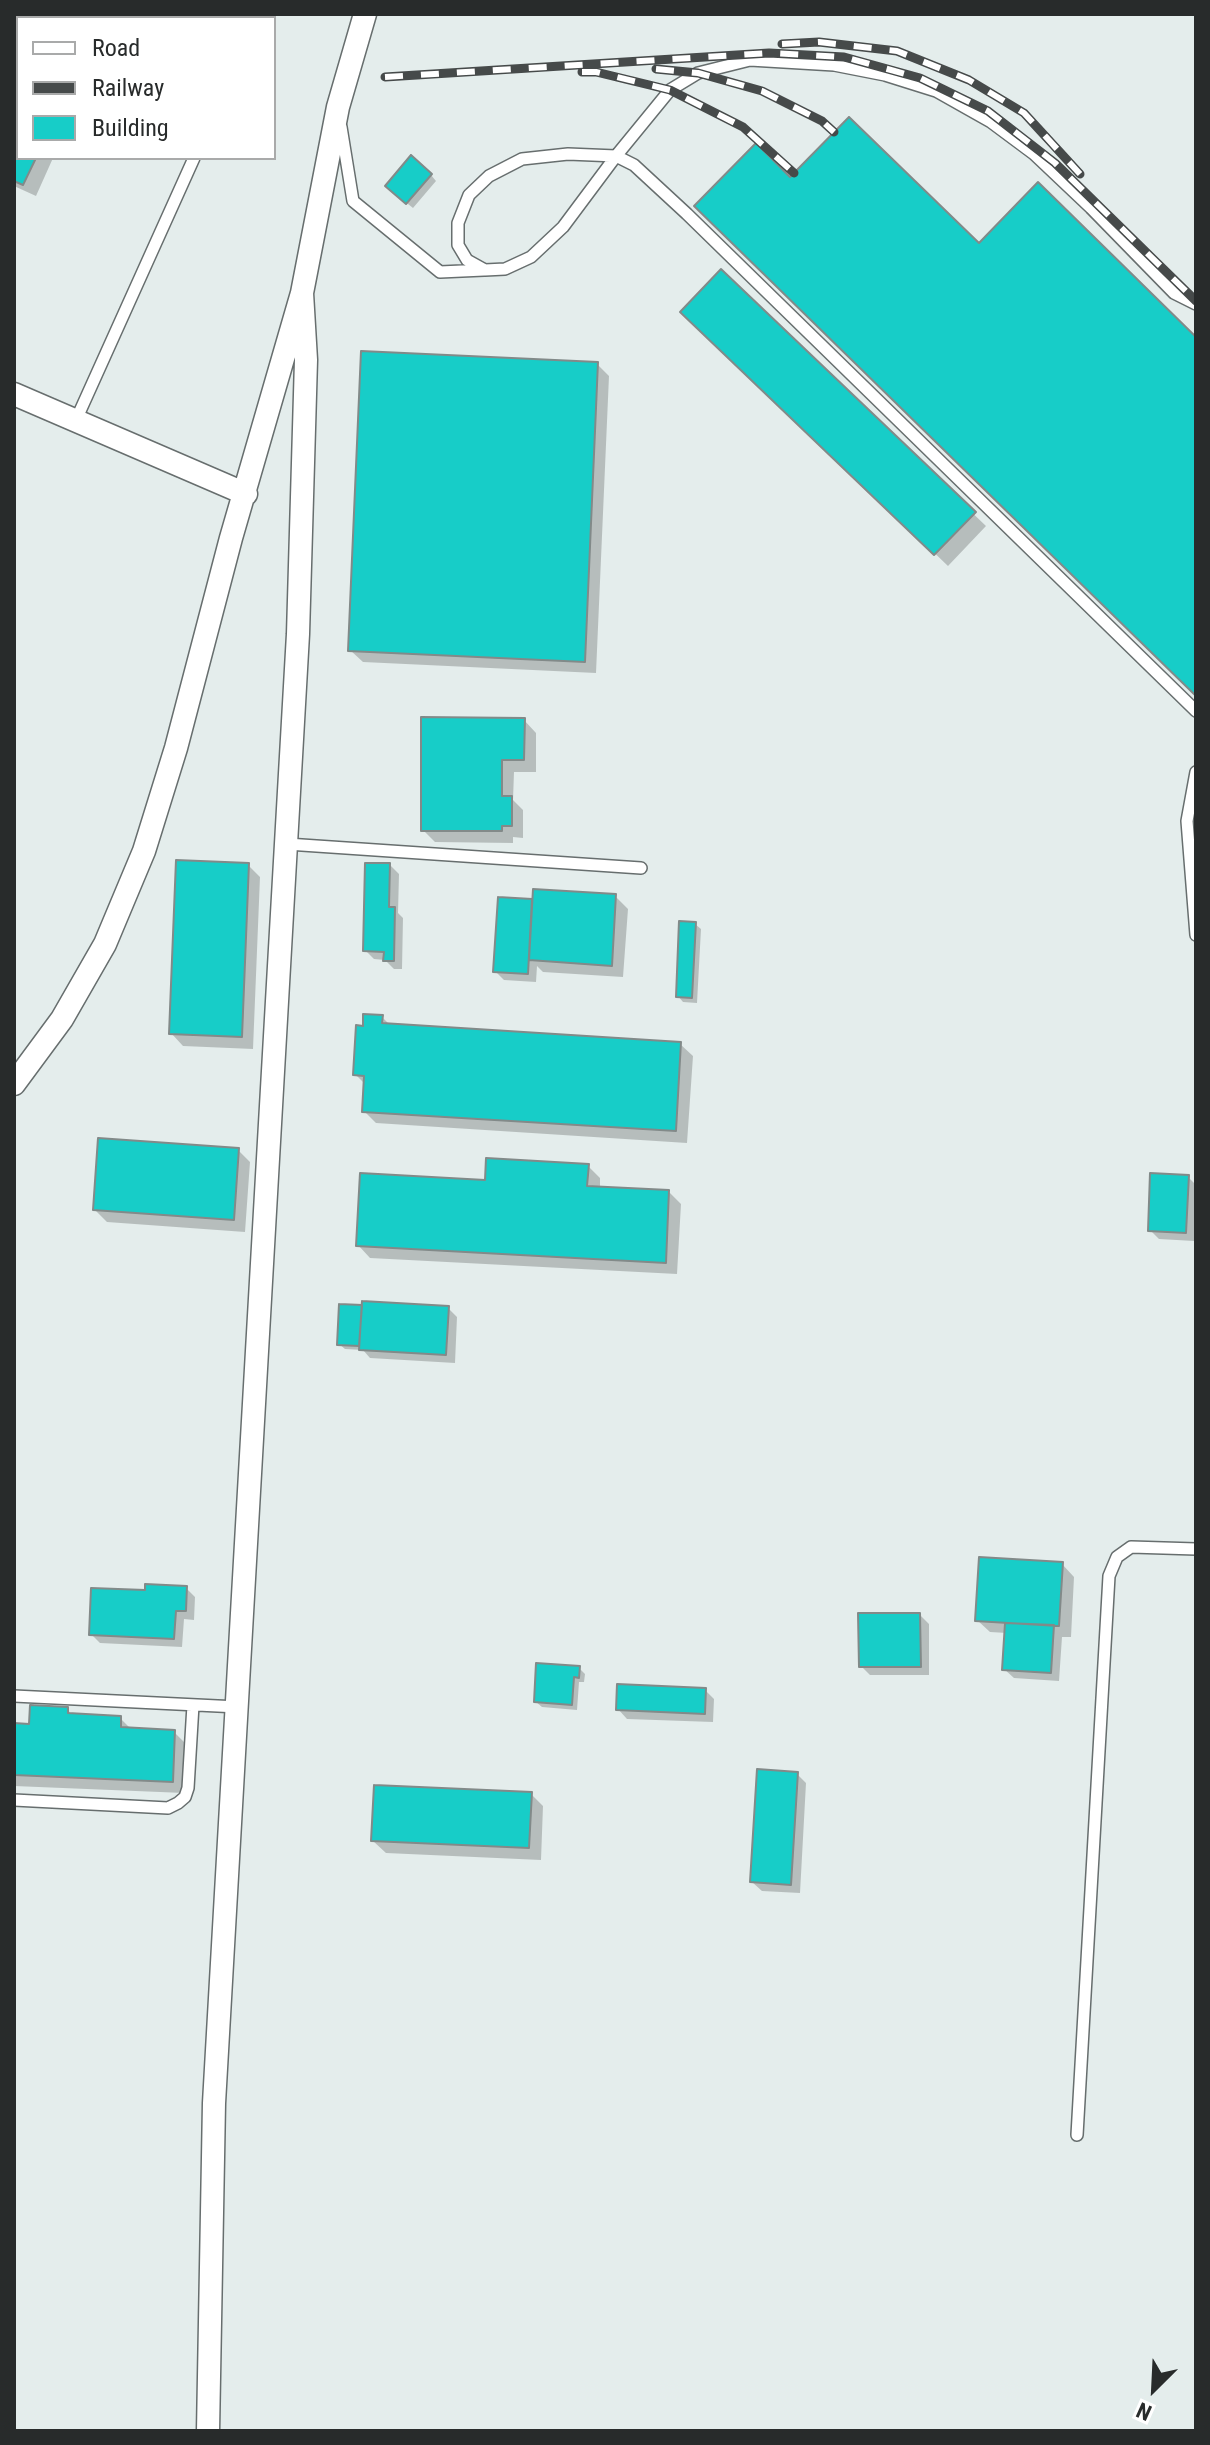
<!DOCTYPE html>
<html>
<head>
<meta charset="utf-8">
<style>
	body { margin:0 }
	#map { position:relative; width:1210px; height:2445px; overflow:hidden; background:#e4edec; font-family:"Roboto Condensed",sans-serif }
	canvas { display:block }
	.frame { position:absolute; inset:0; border:16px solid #282b2b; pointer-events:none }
	.legend { position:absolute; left:16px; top:16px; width:260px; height:144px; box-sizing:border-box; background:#fff; border:2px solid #a9aaaa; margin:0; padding:10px 14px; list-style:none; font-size:24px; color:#282b2b }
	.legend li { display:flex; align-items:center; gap:16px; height:40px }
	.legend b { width:40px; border:2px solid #a9aaaa }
	.north { position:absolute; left:1114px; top:2349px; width:80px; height:80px; -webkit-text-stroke:6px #fff; paint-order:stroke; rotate:204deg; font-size:22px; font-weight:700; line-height:32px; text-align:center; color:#282b2b }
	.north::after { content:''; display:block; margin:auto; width:28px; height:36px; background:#282b2b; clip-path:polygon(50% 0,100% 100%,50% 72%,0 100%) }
</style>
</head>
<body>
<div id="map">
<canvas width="1210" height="2445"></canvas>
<div class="frame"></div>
<ul class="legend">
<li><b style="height:10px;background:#fff"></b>Road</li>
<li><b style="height:10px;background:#464a4a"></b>Railway</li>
<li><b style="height:22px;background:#17cdc8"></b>Building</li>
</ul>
<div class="north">N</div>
</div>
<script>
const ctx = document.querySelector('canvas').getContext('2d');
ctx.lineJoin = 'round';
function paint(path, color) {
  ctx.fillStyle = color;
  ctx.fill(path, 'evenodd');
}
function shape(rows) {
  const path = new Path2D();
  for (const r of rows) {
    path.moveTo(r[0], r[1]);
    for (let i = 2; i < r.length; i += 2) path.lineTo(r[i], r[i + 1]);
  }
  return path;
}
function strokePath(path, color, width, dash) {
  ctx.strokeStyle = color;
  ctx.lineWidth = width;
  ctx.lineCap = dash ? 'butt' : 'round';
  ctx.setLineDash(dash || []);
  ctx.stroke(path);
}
const shadow = shape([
	[14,67,18,69,18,90,14,88],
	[14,118,18,119,18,158,53,158,36,196,14,186],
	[431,175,436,181,413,208,393,192],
	[721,272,986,526,948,566,683,312],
	[597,364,609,376,596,673,363,662,350,650],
	[524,720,536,733,536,772,514,772,513,800,523,810,523,838,513,837,513,843,435,842,423,830],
	[248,865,260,877,253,1049,183,1046,171,1033],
	[390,865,399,874,398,913,403,918,402,969,394,969,385,960,374,959,365,950],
	[615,896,628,909,623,977,543,972,537,966,536,982,504,980,495,971,531,901,534,904],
	[695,924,701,929,697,1003,683,1002,678,996],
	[382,1017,391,1026,680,1044,693,1056,687,1143,376,1123,364,1111,365,1084,355,1074,365,1028],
	[238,1150,250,1162,245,1232,107,1222,95,1210],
	[588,1166,600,1178,600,1188,669,1192,681,1204,677,1274,370,1258,358,1245,487,1182],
	[1188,1177,1196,1185,1194,1241,1159,1239,1150,1230],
	[341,1306,448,1308,457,1317,455,1363,370,1358,363,1350,345,1349,339,1344],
	[1062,1564,1074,1577,1071,1637,1062,1637,1059,1681,1014,1678,1004,1669,1007,1633,990,1632,977,1620],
	[186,1588,195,1597,194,1620,184,1619,182,1647,100,1643,91,1634,147,1592],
	[920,1615,929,1624,929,1675,870,1675,861,1666],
	[579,1668,585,1674,584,1682,579,1682,577,1710,542,1707,536,1702],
	[705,1690,714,1699,713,1722,627,1719,618,1709],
	[67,1709,73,1716,120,1718,132,1730,174,1732,186,1744,184,1793,14,1786,14,1725,31,1726],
	[797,1774,806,1783,800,1893,762,1891,752,1882],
	[531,1794,543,1806,541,1860,386,1853,373,1841]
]);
const building = shape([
	[14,115,18,117,18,158,36,158,23,185,14,181,14,115],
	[849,117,979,243,1038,182,1196,337,1196,696,694,206,756,143,790,177,849,117],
	[411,155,432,174,406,204,385,186,411,155],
	[721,269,976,512,934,555,680,312,721,269],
	[361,351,598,362,585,662,348,651,361,351],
	[421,717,525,718,524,760,502,760,502,796,512,796,512,826,502,826,502,831,421,831,421,717],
	[176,860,249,863,242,1037,169,1034,176,860],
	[365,863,390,863,389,907,395,907,394,961,383,961,384,952,363,951,365,863],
	[533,889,616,894,612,966,529,960,533,889],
	[498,897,532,899,528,974,493,972,498,897],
	[679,921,696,922,692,998,676,997,679,921],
	[363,1014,383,1015,382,1023,681,1042,676,1131,362,1112,364,1076,353,1075,356,1025,363,1026,363,1014],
	[98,1138,239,1148,234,1220,93,1210,98,1138],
	[486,1158,589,1164,587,1186,669,1190,666,1263,356,1246,360,1173,485,1180,486,1158],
	[1150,1173,1189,1175,1186,1233,1148,1231,1150,1173],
	[362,1301,449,1306,446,1355,359,1350,362,1301],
	[339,1304,362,1305,359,1346,337,1345,339,1304],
	[979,1557,1063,1562,1059,1626,975,1621,979,1557],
	[145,1584,187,1586,186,1611,176,1611,174,1639,89,1635,91,1588,145,1590,145,1584],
	[858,1613,920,1613,921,1667,859,1667,858,1613],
	[1005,1623,1054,1625,1051,1673,1002,1670,1005,1623],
	[536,1663,580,1666,579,1678,574,1677,572,1705,534,1702,536,1663],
	[617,1684,706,1688,705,1714,616,1710,617,1684],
	[30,1705,68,1707,68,1713,121,1716,121,1727,175,1730,173,1782,14,1775,14,1723,29,1724,30,1705],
	[757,1769,798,1772,791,1885,750,1882,757,1769],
	[374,1785,532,1792,529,1848,371,1841,374,1785]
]);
const lane = shape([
	[200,14,207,18],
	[341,127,353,201,440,272,484,270],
	[1196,304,1174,293,1091,208,1034,154,991,122,936,91,885,75,834,65,750,60,698,73,670,90,616,156,563,227,531,257,505,269,485,270,467,260,458,245,458,223,469,195,489,176,522,159,568,154,616,156,634,165,687,214,1196,711],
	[76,420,194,158],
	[1196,772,1187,821,1196,935],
	[287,844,641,868],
	[14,1696,238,1707],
	[14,1800,168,1808,178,1803,185,1797,188,1788,193,1705],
	[1077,2135,1109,1576,1117,1557,1131,1547,1196,1549]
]);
const street = shape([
	[14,394,246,494],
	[14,1084,62,1019,105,944,144,851,176,748,231,538,302,293,338,107,365,14],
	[208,2431,214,2103,298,634,306,360,302,293]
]);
const rail = shape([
	[782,44,819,42,897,51,969,80,1024,113,1080,174],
	[656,69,698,73,762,91,822,121,834,132],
	[582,72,596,72,670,90,743,127,794,173],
	[385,77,769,53,844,57,920,78,988,111,1055,163,1196,301]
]);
paint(shadow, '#0003');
paint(building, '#17cdc8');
strokePath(building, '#828a89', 2);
strokePath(lane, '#676e6e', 14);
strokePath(street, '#676e6e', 25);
strokePath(lane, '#fff', 11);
strokePath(street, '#fff', 22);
strokePath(rail, '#464a4a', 9);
strokePath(rail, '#fff', 6, [18]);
</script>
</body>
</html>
